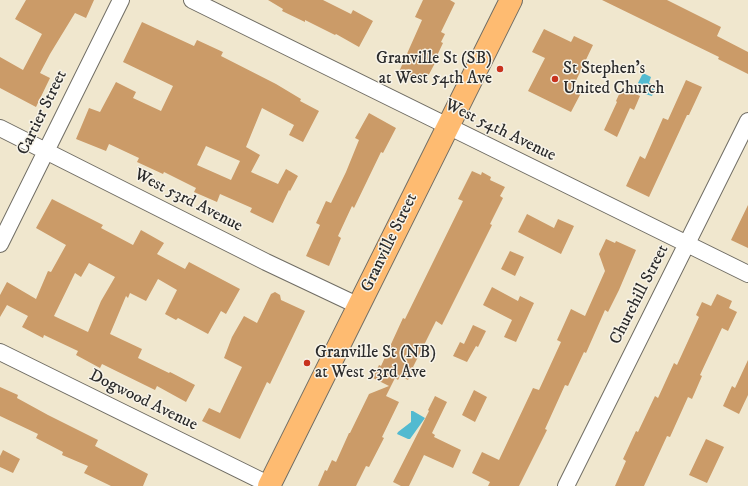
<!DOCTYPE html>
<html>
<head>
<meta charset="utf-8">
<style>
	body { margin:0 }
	canvas { display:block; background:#f0e7ce }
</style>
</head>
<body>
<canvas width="748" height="486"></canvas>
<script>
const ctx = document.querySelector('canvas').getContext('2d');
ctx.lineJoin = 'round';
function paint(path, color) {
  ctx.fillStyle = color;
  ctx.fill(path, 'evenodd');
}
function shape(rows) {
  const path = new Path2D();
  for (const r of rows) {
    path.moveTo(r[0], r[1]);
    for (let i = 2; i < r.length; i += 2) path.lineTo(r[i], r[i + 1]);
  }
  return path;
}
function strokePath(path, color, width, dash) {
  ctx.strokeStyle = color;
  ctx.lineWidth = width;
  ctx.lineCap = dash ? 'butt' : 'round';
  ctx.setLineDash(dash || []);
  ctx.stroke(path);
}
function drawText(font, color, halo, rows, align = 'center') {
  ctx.font = font + ' "IM FELL DW Pica",serif';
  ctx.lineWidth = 3;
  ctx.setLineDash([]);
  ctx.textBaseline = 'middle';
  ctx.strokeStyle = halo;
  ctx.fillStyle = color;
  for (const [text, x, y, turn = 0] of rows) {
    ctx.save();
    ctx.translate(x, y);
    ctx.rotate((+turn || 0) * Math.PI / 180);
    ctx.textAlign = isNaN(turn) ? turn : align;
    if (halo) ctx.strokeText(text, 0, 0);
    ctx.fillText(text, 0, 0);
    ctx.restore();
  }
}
const water = shape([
	[643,73,651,77,649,83,656,86,652,96,641,93,638,83],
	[411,411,413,411,425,418,410,439,408,439,397,434,398,432,411,422]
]);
const building = shape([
	[26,0,94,0,86,18,75,13,50,54,40,73,50,78,36,107,0,88,0,57,23,70,42,34,15,19],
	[268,0,323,0,351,14,353,10,373,21,359,47,336,34,335,35,305,20,305,22,282,11,283,9],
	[423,0,450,0,455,3,441,32,445,34,441,42,443,43,434,62,435,63,426,80,418,83,398,74,422,20,415,17],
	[602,0,667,0,721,27,717,36,748,52,748,74,718,59,719,57],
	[142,22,194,46,197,40,223,52,221,56,276,84,301,99,300,101,319,111,303,142,289,135,294,125,262,108,246,147,260,155,251,172,278,184,286,169,298,176,290,191,289,190,273,223,250,212,252,208,220,194,217,202,194,192,196,188,164,172,163,174,137,162,139,158,109,144,106,151,76,139,89,108,100,112,116,82,136,92,133,98,161,111,173,86,123,62],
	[206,146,240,161,231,180,197,165],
	[544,29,571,42,574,36,593,45,572,89,581,93,571,112,528,91,545,58,532,52],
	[686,80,702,87,689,115,687,115,649,197,626,186,640,156,645,159,663,118,668,120],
	[622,88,640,96,634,110,630,108,617,137,604,130,617,102,616,101],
	[369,113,396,128,383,153,381,152,354,208,352,206,338,236,341,238,329,266,306,256,320,225,316,223,326,201,331,203,346,172,359,140,355,138],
	[472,171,481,175,482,172,491,177,490,180,505,187,500,196,503,198,490,224,492,225,442,325,436,321,413,367,414,368,408,380,400,376,398,380,395,378,386,396,399,402,382,437,384,438,369,467,366,466,356,486,318,486,325,470,327,471,332,460,336,462,349,433,350,433,369,394,389,386,373,378,379,365,381,366,403,318,405,319,463,201,458,199],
	[52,199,103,225,101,228,133,245,141,230,164,243,157,254,185,269,189,262,240,289,226,314,221,311,208,334,178,318,176,320,165,314,177,290,158,279,146,301,130,293,128,298,126,296,110,334,142,349,138,358,169,373,170,372,195,385,186,402,157,386,155,390,102,364,100,368,76,355,78,351,44,335,43,338,22,327,28,316,7,305,0,317,0,295,7,282,36,299,48,271,51,272,66,245,36,228],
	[89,263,115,277,101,301,88,332,54,316,75,273,81,277],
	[748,205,748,248,731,240],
	[527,214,554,228,558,219,574,226,561,254,518,232],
	[606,239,615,243,616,241,636,250,619,290,608,312,605,310,586,353,584,352,568,386,565,385,545,429,547,430,519,486,488,486,490,482,472,473,482,452,499,460,533,388,539,390,561,342,557,340,571,309,585,316,605,271,599,254],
	[510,251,524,257,515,276,501,269],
	[492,287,518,301,520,296,534,303,516,342,504,337,512,320,483,305],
	[275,292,280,295,281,300,305,311,270,384,267,382,240,439,202,421,209,408,220,413,242,367,224,358,232,337,244,316,257,323,271,294],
	[717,294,732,301,729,308,737,312,728,331,722,328,700,375,702,376,692,399,688,397,670,437,667,436,644,486,615,486,626,461,623,459,636,431,638,432,655,396,658,398,674,363,677,365,699,317,696,315,702,302,711,306],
	[473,325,486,331,478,347,476,346,467,362,453,356,460,342,464,344],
	[748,360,748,395,739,414,723,406,732,386,735,388],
	[0,387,18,395,17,398,48,415,98,440,95,446,148,474,143,486,111,486,84,473,88,466,62,455,63,452,36,438,38,434,0,416],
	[474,390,487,397,475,422,462,415],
	[435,396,447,402,432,433,435,435,434,437,461,450,453,468,424,455,409,486,401,486,393,482,429,411,428,410],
	[706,439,724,447,707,483,689,475],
	[3,450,20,459,13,473,0,467,0,456]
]);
const minor = shape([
	[192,0,748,274],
	[0,128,266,262,359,306],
	[0,244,121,0],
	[0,352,270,485],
	[566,486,748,121]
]);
const trunk = shape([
	[269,486,511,0]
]);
const markers = [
	[500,69,4,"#c8321e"],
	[555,79,4,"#c8321e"],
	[307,363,4,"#c8321e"]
];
const poiNames = [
	["Granville St (SB)",492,59,"right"],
	["at West 54th Ave",492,79,"right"],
	["St Stephen's",563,69],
	["United Church",563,89],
	["Granville St (NB)",315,353],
	["at West 53rd Ave",315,373]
];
const streetNames = [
	["Cartier Street",43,113,-64],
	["West 54th Avenue",500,131,26],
	["West 53rd Avenue",188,201,27],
	["Granville Street",390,243,-64],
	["Churchill Street",640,295,-63],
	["Dogwood Avenue",143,401,26]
];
paint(water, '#52bad0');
paint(building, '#cb9b68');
strokePath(minor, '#706d64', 18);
strokePath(trunk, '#706d64', 24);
strokePath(minor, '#fff', 16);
strokePath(trunk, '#febb71', 22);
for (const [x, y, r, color] of markers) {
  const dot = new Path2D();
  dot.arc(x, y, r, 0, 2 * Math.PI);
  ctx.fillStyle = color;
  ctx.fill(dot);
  strokePath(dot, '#f7f3e8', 1.5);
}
drawText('17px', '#2b2b2b', '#f7f3e8', poiNames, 'left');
drawText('17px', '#2b2b2b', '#f7f3e8', streetNames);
</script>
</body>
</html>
